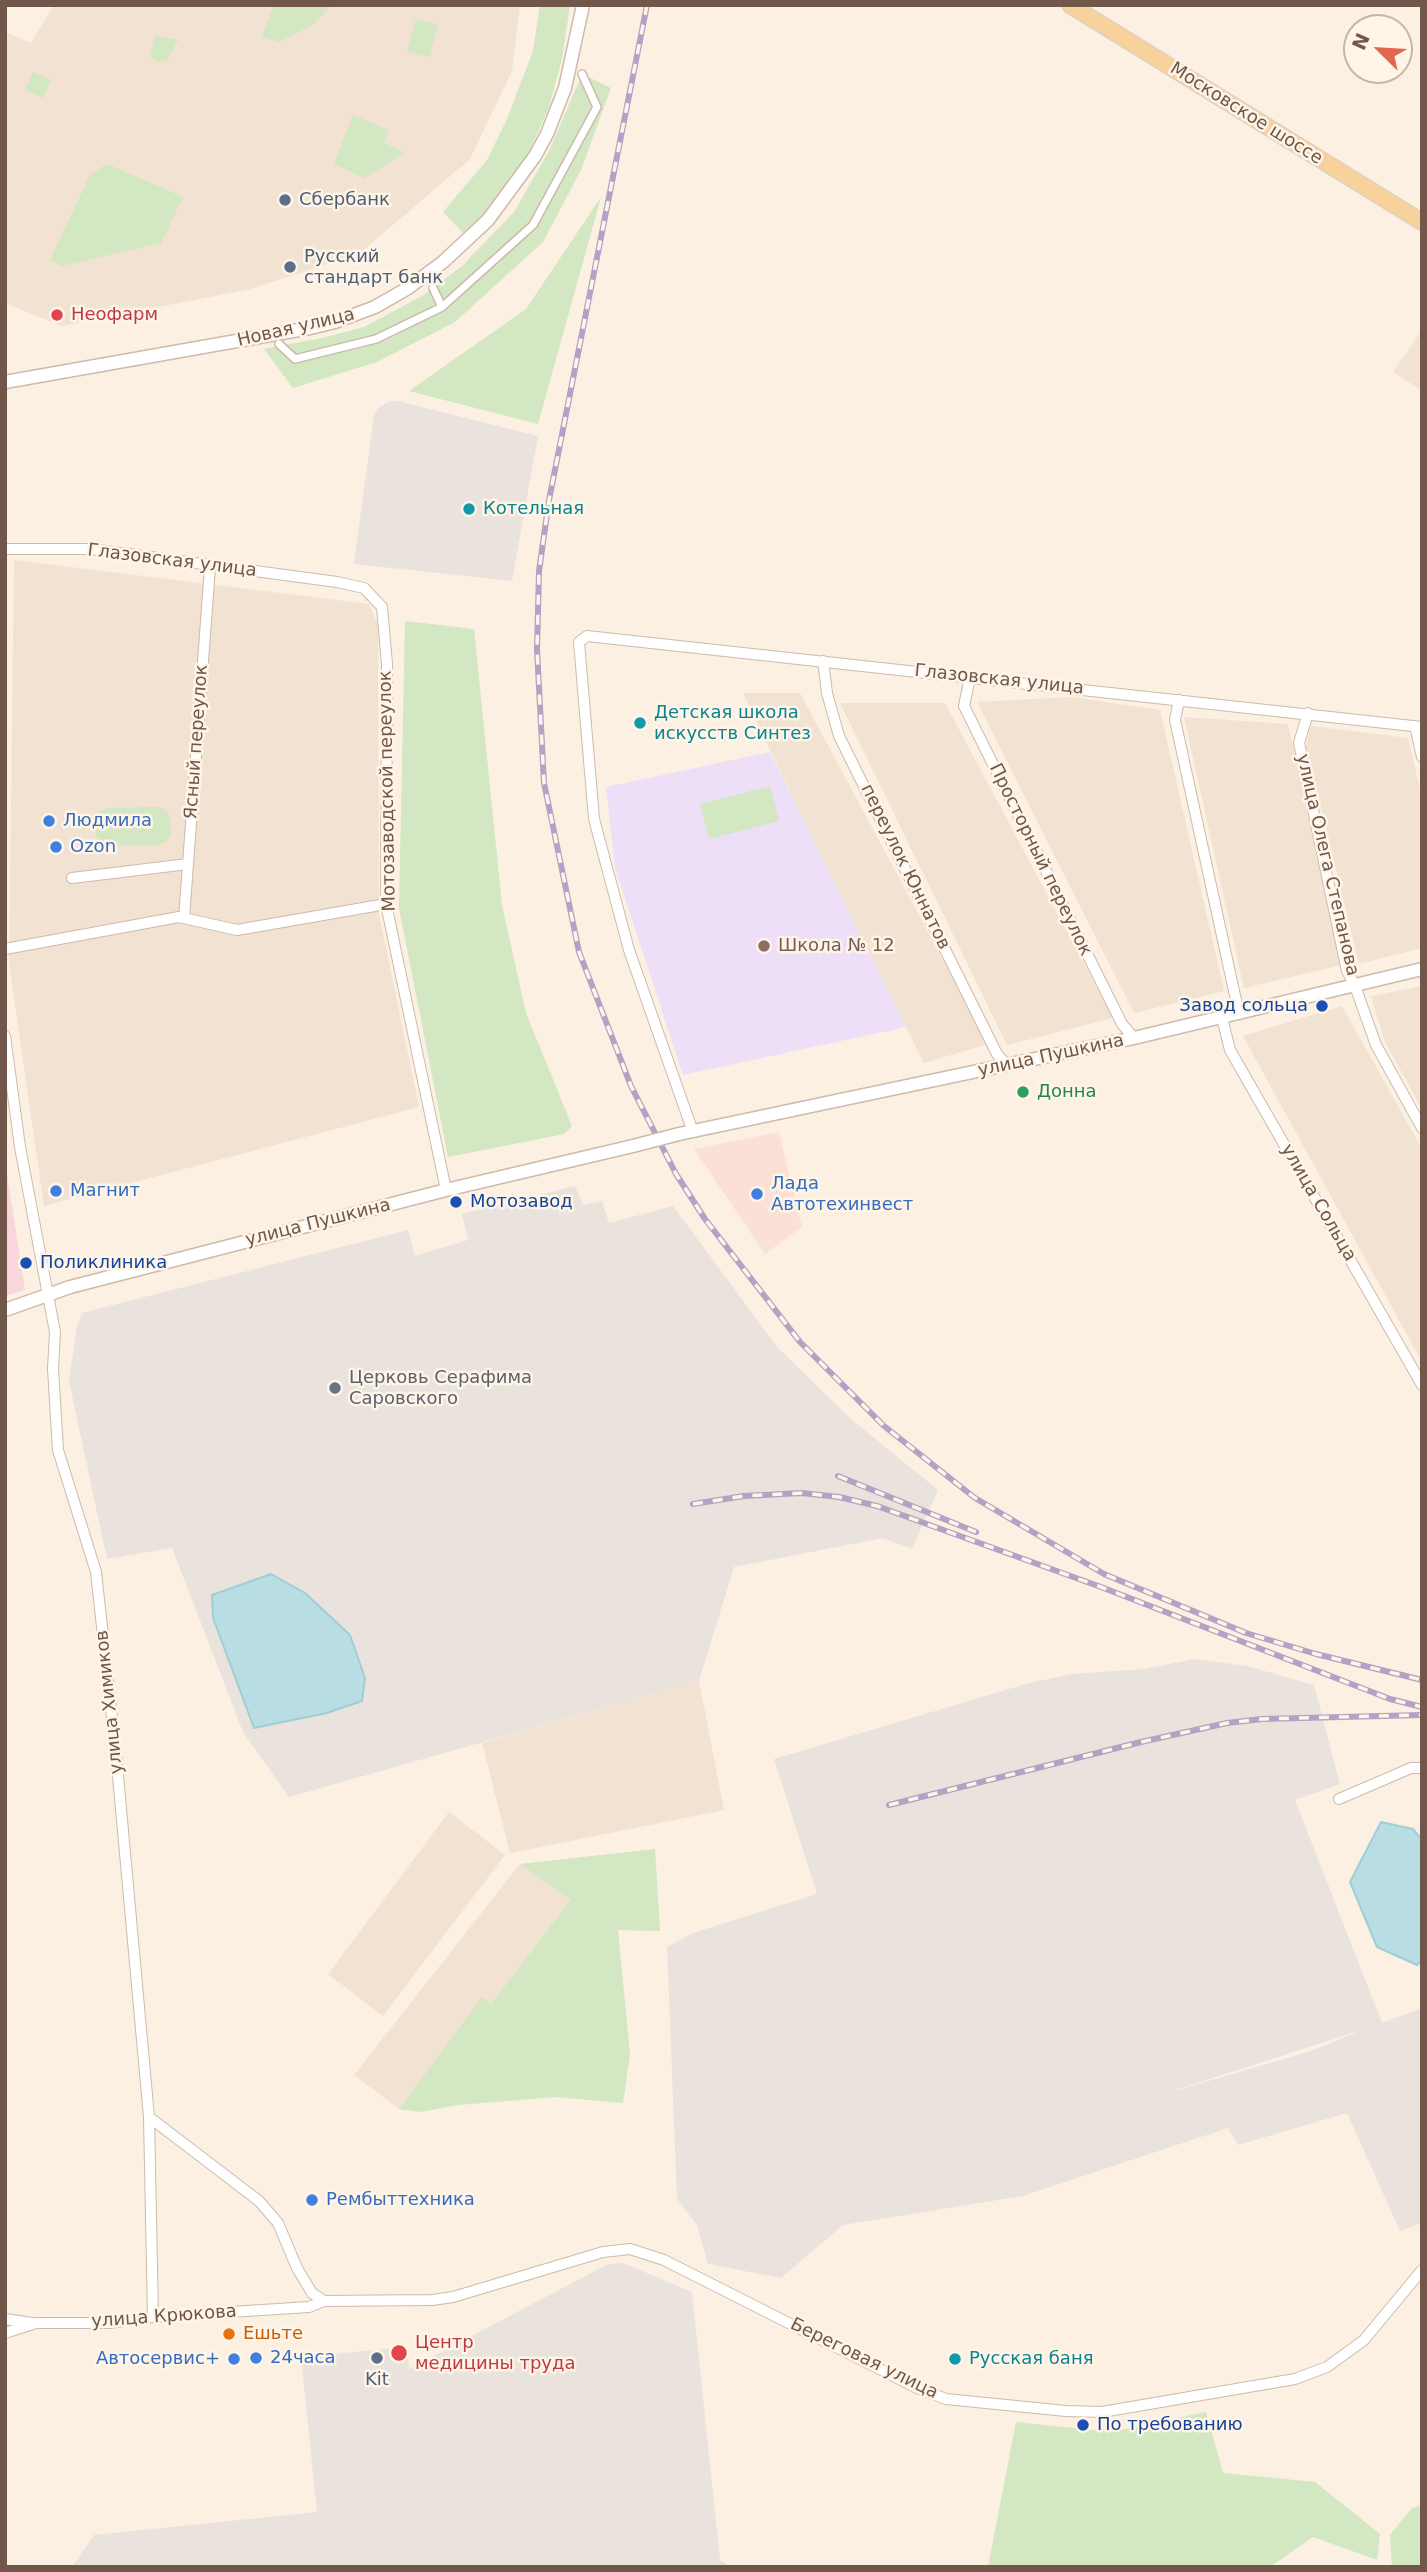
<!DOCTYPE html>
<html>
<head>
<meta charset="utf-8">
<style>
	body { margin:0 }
	#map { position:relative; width:1427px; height:2572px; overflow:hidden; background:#fbf0e2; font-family:"DejaVu Sans",sans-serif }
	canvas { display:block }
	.frame { position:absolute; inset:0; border:7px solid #71564a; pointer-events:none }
	.north { position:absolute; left:1343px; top:14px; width:70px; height:70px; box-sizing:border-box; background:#fef5e8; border:2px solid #c6b5a9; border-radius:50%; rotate:294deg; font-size:19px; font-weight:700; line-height:28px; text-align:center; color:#71564a }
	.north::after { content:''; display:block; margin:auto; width:24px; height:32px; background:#df684d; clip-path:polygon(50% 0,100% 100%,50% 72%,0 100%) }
</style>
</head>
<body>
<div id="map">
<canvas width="1427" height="2572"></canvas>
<div class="frame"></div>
<div class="north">N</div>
</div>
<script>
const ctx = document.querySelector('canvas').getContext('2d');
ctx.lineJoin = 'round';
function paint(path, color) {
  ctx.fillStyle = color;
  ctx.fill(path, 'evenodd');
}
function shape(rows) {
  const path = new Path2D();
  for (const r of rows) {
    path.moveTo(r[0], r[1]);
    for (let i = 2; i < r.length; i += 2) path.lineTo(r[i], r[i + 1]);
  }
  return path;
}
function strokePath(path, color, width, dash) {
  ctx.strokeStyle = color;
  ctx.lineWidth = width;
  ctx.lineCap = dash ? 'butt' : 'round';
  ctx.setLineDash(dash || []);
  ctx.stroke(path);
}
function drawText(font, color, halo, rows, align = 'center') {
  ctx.font = font + ' "DejaVu Sans",sans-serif';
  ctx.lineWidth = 5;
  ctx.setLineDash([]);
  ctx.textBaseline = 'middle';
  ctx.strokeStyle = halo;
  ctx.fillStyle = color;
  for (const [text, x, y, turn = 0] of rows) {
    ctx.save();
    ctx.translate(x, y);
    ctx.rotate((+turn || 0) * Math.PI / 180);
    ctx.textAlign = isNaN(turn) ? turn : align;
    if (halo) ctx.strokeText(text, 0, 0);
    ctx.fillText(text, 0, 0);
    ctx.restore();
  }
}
const residential = shape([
	[54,5,520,5,512,71,470,159,359,254,250,289,62,326,5,303,5,32,31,43],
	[1422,330,1422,391,1393,372],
	[14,560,369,604,378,625,379,914,419,1107,44,1206,9,963],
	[743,693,800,693,988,1044,924,1063,814,842],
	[1071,697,1160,710,1224,991,1134,1013,977,702],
	[840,703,945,703,1113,1018,1007,1045],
	[1184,717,1288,724,1342,965,1244,988],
	[1311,726,1408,738,1422,797,1422,948,1359,964,1306,747],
	[1422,986,1422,1109,1385,1042,1371,996],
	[1342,1006,1422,1149,1422,1362,1243,1036],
	[699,1681,724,1810,510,1853,482,1743],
	[449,1812,505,1855,383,2016,328,1974],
	[520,1864,570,1900,490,2005,482,1998,399,2109,354,2075]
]);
const commercial = shape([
	[779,1132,802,1227,765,1254,694,1149]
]);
const industrial = shape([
	[390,401,398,401,538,436,512,581,354,564,374,415,378,408],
	[575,1186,583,1205,602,1201,609,1223,673,1206,778,1348,851,1419,938,1490,912,1549,883,1538,734,1567,699,1681,289,1797,243,1732,172,1548,107,1559,69,1381,77,1326,82,1313,408,1230,415,1256,468,1240,462,1214],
	[1194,1659,1247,1666,1314,1685,1340,1784,1295,1800,1382,2023,1422,2008,1422,2223,1400,2231,1347,2113,1238,2145,1228,2128,1023,2196,843,2225,781,2278,708,2264,697,2225,677,2199,667,1947,693,1933,817,1894,774,1759,1029,1683,1072,1674,1145,1669],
	[1365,2029,1308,2052,1157,2096],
	[623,2263,692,2292,720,2560,731,2567,72,2567,94,2535,317,2512,301,2357,407,2347,409,2369,608,2264]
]);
const education = shape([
	[770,752,906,1027,683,1075,615,868,606,787]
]);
const medical = shape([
	[5,1161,25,1290,5,1296]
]);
const green = shape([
	[274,5,332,5,312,25,279,42,262,37],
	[540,5,570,5,562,59,549,107,529,152,505,193,465,235,443,212,487,160,507,119,533,51],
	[416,19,438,25,429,57,407,51],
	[155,36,178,40,166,61,156,61,150,57],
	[33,72,51,80,43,98,25,90],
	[582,74,611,88,581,170,543,242,455,322,377,362,293,388,264,349,322,338,364,327,422,296,462,266,514,212,550,149],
	[353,115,389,130,384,143,405,153,364,178,334,164],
	[107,164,183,197,161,243,62,266,50,260,90,175],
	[601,197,538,424,409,391,526,309],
	[405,621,474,629,502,905,526,1013,572,1126,564,1134,448,1157,399,908],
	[770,786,779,821,709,839,700,804],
	[159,807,166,810,170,817,171,835,166,842,158,845,108,846,100,843,96,835,96,819,99,812,108,808],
	[655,1849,660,1931,618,1930,630,2055,623,2103,556,2097,458,2105,420,2112,399,2109,482,1997,491,2004,570,1900,520,1864],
	[1206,2412,1223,2473,1315,2482,1380,2534,1377,2560,1313,2537,1270,2567,988,2567,1016,2422,1111,2432],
	[1422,2505,1422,2567,1392,2567,1390,2535,1412,2508]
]);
const water = shape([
	[271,1574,305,1593,350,1635,365,1678,362,1701,327,1713,254,1728,213,1618,212,1595,271,1574],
	[1381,1822,1413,1829,1422,1840,1422,1960,1417,1965,1377,1947,1350,1882,1381,1822]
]);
const pedestrian = shape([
	[433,288,442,307,533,225,597,107,582,74],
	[279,344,295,359,376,339,442,307]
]);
const minor = shape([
	[5,549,91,549,337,582,364,588,382,607,387,664,386,904,446,1190],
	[823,661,827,693,839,736,997,1054,1007,1065],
	[970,677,964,706,1122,1024,1134,1038],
	[1179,700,1175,720,1239,1014],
	[1308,713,1299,743,1347,971,1355,986,1376,1045,1422,1128],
	[1415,726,1422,757],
	[72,878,188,864],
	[184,918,210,567],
	[5,949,179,917,237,930,386,904],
	[1222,1018,1230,1050,1422,1385],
	[5,1036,20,1147,55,1332,53,1369,58,1450,96,1572,116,1754,149,2117,153,2317],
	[693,1132,629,950,594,819,579,642,587,636,1422,727],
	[1339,1799,1411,1768,1422,1768],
	[149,2117,259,2201,278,2223,297,2268,312,2293,324,2301],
	[5,2319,32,2323],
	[5,2333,36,2323,109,2323,153,2317,309,2307,324,2301,432,2300,453,2297,603,2252,630,2249,664,2260,917,2388,946,2399,1066,2411,1102,2412,1295,2379,1327,2367,1364,2340,1422,2270]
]);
const tertiary = shape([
	[5,382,310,328,335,322,375,307,408,288,443,262,488,220,535,156,547,134,565,88,583,5],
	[679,1134,1134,1038,1422,969],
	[5,1310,70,1287,446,1190,633,1146]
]);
const primary = shape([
	[1070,5,1422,222]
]);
const rail = shape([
	[647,5,549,500,539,571,537,649,544,783,579,952,631,1086,676,1174,705,1219,800,1342,884,1426,975,1498,1104,1574,1246,1633,1316,1654,1422,1680],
	[838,1476,976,1532],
	[693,1504,744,1496,802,1493,839,1497,877,1506,1101,1587,1390,1699,1422,1707],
	[889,1805,1141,1742,1227,1723,1262,1719,1422,1715]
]);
const tertiaryBridge = shape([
	[633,1146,679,1134]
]);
const markers = [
	[285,200,7,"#5c6f8a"],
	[290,267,7,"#5c6f8a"],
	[57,315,7,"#e0444e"],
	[469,509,7,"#0f9aa8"],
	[640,723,7,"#0f9aa8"],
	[49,821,7,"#3f7fe0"],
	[56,847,7,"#3f7fe0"],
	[764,946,7,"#8d6e63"],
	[1322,1006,7,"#1a4fb4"],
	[1023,1092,7,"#2e9e5b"],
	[56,1191,7,"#3f7fe0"],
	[757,1194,7,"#3f7fe0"],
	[456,1202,7,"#1a4fb4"],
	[26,1263,7,"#1a4fb4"],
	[335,1388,7,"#6b7280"],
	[312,2200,7,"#3f7fe0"],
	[229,2334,7,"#e8710a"],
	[399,2353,9,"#e0444e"],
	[256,2358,7,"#3f7fe0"],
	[377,2358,7,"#5c6f8a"],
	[234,2359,7,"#3f7fe0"],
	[955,2359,7,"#0f9aa8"],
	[1083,2425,7,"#1a4fb4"]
];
const streetNames = [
	["Московское шоссе",1246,114,32],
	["Новая улица",296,328,-13],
	["Глазовская улица",172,561,7],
	["Глазовская улица",999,680,6],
	["Ясный переулок",197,742,-86],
	["Мотозаводской переулок",388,791,-91],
	["Просторный переулок",1040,860,64],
	["улица Олега Степанова",1327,865,77],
	["переулок Юннатов",905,867,64],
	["улица Пушкина",1051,1056,-12],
	["улица Сольца",1318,1203,60],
	["улица Пушкина",318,1223,-14],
	["улица Химиков",110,1702,-96],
	["улица Крюкова",164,2317,-4],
	["Береговая улица",864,2359,26]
];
const serviceNames = [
	["Сбербанк",299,200],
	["Русский",304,257],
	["стандарт банк",304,278],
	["Kit",377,2380,"center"]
];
const healthNames = [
	["Неофарм",71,315],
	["Центр",415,2343],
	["медицины труда",415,2364]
];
const cultureNames = [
	["Котельная",483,509],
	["Детская школа",654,713],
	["искусств Синтез",654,734],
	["Русская баня",969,2359]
];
const shopNames = [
	["Людмила",63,821],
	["Ozon",70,847],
	["Лада",771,1184],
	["Автотехинвест",771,1205],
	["Магнит",70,1191],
	["Рембыттехника",326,2200],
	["24часа",270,2358],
	["Автосервис+",220,2359,"right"]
];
const educationNames = [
	["Школа № 12",778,946]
];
const transitNames = [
	["Завод сольца",1308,1006,"right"],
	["Мотозавод",470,1202],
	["Поликлиника",40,1263],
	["По требованию",1097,2425]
];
const leisureNames = [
	["Донна",1037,1092]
];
const worshipNames = [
	["Церковь Серафима",349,1378],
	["Саровского",349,1399]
];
const foodNames = [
	["Ешьте",243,2334]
];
paint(residential, '#f2e2d1');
paint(commercial, '#fbe0d6');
paint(industrial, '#eae3dd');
paint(education, '#eddff7');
paint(medical, '#f8d6db');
paint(green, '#d2e7c2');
paint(water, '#b8dee3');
strokePath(water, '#9fced4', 2);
strokePath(pedestrian, '#cebaac', 10);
strokePath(minor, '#cebaac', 12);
strokePath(tertiary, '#cebaac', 15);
strokePath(primary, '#d7d0cc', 18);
strokePath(pedestrian, '#fff', 7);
strokePath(minor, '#fff', 10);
strokePath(tertiary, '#fff', 12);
strokePath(primary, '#f7d29d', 16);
strokePath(rail, '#b2a2c3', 6);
strokePath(rail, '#fef5e8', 3.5, [10]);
strokePath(tertiaryBridge, '#cebaac', 15, []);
strokePath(tertiaryBridge, '#fff', 12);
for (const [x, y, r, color] of markers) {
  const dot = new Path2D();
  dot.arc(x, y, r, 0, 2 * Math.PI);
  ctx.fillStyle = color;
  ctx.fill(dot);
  strokePath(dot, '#fef5e8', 2.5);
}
drawText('18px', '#71564a', '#fef5e8', streetNames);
drawText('18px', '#4e5e75', '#fef5e8', serviceNames, 'left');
drawText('18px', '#be3a42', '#fef5e8', healthNames, 'left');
drawText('18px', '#0d838f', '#fef5e8', cultureNames, 'left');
drawText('18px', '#366cbe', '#fef5e8', shopNames, 'left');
drawText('18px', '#785e54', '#fef5e8', educationNames, 'left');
drawText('18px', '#164399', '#fef5e8', transitNames, 'left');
drawText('18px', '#27864d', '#fef5e8', leisureNames, 'left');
drawText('18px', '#5b616d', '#fef5e8', worshipNames, 'left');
drawText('18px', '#c56008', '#fef5e8', foodNames, 'left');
</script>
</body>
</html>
